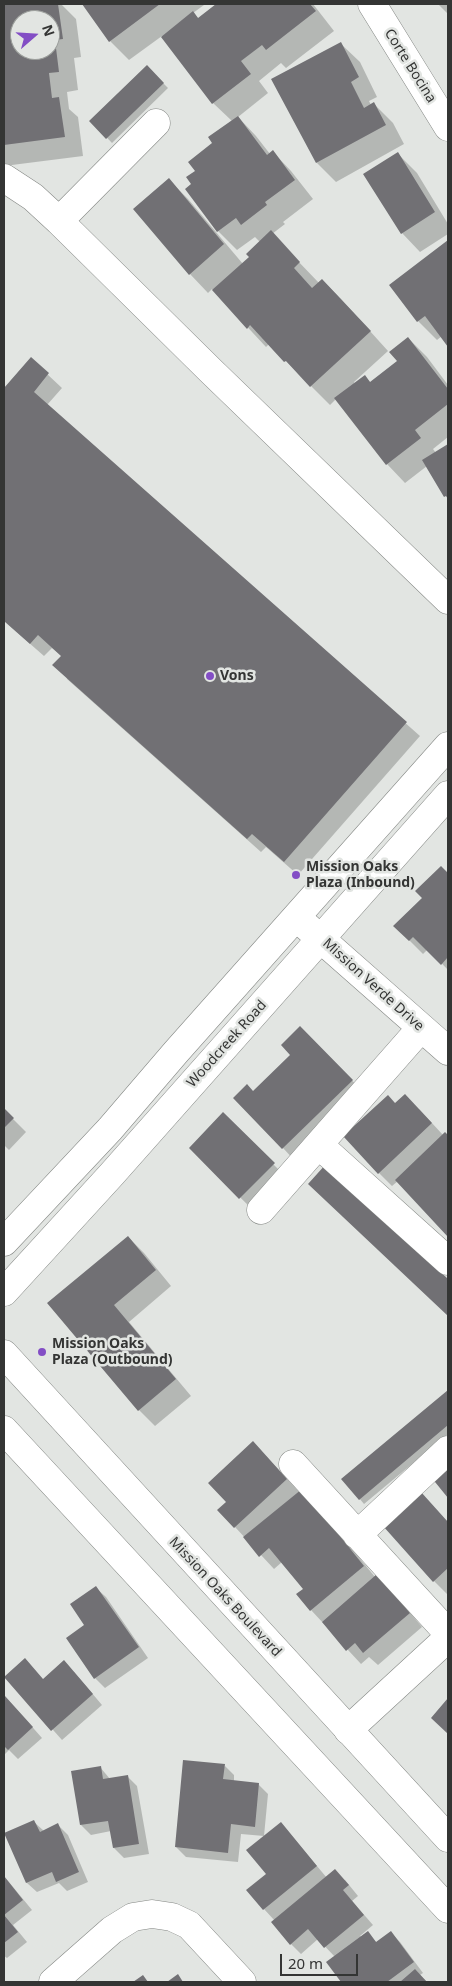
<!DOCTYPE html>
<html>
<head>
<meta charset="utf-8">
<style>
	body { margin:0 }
	#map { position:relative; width:452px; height:1986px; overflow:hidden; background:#e2e5e2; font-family:"Noto Sans",sans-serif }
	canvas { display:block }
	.frame { position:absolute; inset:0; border:5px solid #343534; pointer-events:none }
	.north { position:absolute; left:10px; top:10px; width:50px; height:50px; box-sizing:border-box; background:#e2e5e2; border:1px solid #9c9f9c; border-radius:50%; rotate:71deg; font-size:14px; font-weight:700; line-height:20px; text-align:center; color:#343534 }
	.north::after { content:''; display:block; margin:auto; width:18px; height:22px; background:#834ec5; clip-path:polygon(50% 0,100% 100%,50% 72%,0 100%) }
	.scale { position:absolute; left:280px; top:1954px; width:78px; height:22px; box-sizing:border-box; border:2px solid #343534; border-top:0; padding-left:6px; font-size:15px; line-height:18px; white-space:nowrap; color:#343534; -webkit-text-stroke:4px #e2e5e2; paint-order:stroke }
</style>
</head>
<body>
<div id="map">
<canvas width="452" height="1986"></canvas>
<div class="frame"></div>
<div class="north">N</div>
<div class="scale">20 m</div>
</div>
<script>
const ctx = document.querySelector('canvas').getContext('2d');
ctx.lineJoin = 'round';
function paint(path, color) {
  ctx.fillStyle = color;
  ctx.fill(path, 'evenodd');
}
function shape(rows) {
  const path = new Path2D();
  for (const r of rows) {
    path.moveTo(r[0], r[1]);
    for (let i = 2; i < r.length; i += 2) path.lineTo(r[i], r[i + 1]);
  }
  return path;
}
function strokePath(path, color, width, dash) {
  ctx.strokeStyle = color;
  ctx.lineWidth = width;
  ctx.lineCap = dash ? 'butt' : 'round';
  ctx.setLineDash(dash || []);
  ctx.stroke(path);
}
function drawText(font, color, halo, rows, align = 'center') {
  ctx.font = font + ' "Noto Sans",sans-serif';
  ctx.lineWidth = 5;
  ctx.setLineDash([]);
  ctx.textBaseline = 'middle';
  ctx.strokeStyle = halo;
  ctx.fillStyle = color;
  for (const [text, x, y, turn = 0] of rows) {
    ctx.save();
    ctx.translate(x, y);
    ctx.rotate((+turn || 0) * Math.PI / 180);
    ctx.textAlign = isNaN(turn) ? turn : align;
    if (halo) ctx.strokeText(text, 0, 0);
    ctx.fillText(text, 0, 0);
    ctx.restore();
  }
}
const shadow = shape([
	[27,4,61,4,76,19,81,57,74,58,78,90,67,92,69,109,78,117,83,156,4,166,4,7],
	[20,20,50,20,50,50,20,50],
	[84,4,202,4,204,5,193,13,199,19,218,4,313,4,334,31,286,68,281,63,259,81,268,93,238,117,256,136,270,154,273,152,291,171,313,199,283,222,285,224,272,234,319,283,322,280,341,299,388,351,354,382,355,384,365,377,371,383,398,362,408,338,427,357,448,385,448,437,433,449,436,453,448,445,448,498,427,466,405,483,387,464,336,399,330,405,269,344,266,347,212,289,208,293,190,274,169,180,188,199,243,264,250,257,260,242,255,237,237,250,218,231,193,184,197,171,214,143,232,121,213,103,162,36,129,60,110,41],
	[438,4,448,4,448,14],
	[341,44,360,62,377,97,369,101,371,105,374,104,393,123,404,144,336,182,317,163],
	[147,67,168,88,112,143,91,121],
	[398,154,417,173,448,224,448,234,420,252,402,233],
	[448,242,448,345,442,336,437,340,418,321,391,285],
	[31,359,62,388,47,405,420,736,298,875,266,847,261,852,67,679,62,656,52,648,44,656,4,621,4,390],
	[441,868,448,875,448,970,428,949,423,954,395,926,424,898],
	[314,1041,365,1094,296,1162,283,1148,253,1093],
	[396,1105,419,1109,443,1135,445,1134,448,1137,448,1235,398,1181,392,1186,379,1173],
	[4,1110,26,1132,9,1150,4,1145],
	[223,1114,287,1178,254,1211,190,1148],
	[128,1237,144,1253,171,1286,129,1322,191,1396,155,1426,139,1410,49,1303],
	[448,1392,448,1434,364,1504,343,1479],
	[266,1456,300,1493,315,1504,375,1577,390,1589,422,1627,378,1665,369,1657,361,1664,311,1610,305,1589,282,1562,274,1569,235,1527,228,1502],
	[434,1508,448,1523,447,1594,434,1581],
	[96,1588,106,1597,148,1658,105,1688,95,1678,86,1625],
	[74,1672,102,1705,62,1740,6,1677,43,1680],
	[4,1695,42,1738,18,1759,9,1750,4,1755],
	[225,1766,234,1775,234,1782,258,1784,268,1794,264,1836,241,1834,238,1862,186,1857,176,1847],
	[100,1767,110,1779,127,1776,137,1786,149,1854,124,1858,114,1848,111,1831,91,1835,81,1825],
	[34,1822,44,1831,58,1825,68,1835,88,1882,67,1891,59,1883,37,1892,27,1883,6,1834],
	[281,1823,327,1878,345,1880,358,1896,352,1901,373,1925,360,1936,362,1937,368,1933,377,1943,391,1933,400,1942,423,1973,420,1975,427,1982,342,1982,328,1963,335,1957,318,1939,301,1954,291,1944,275,1921,264,1909,267,1874],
	[4,1876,32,1910,13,1925,27,1942,7,1958,4,1956]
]);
const building = shape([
	[17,4,58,4,63,39,55,40,59,72,49,73,52,98,59,97,65,137,4,145,4,5],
	[20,20,50,20,50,50,20,50],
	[82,4,160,4,109,42],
	[216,4,310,4,316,11,266,50,262,45,241,61,251,74,212,104,161,37,193,11,198,18],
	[341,42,359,77,351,82,364,108,374,102,386,125,316,163,271,79],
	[147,65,164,83,106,139,89,121],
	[238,116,267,155,273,150,295,180,265,202,267,205,241,225,236,218,217,232,185,189,191,184,186,177,195,171,188,162,212,143,208,137],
	[398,152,435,212,401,234,363,174],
	[169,178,224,244,189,275,133,209],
	[271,230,300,262,294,268,312,288,322,279,371,331,310,387,286,361,284,362,250,325,247,329,212,290,249,257,246,254],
	[448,240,448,347,425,316,417,322,389,285],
	[408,337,448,389,448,404,415,430,421,438,386,465,334,398,365,375,370,382,397,361,389,352],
	[31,357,49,373,34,392,407,722,284,862,252,834,247,839,52,665,61,656,38,635,30,644,4,621,4,388],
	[448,444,448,499,446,496,444,497,422,460],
	[441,866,448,873,448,957,441,965,413,937,409,941,393,926,422,898,415,891],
	[300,1026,353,1080,282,1149,233,1098,247,1084,253,1091,290,1055,281,1045],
	[405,1094,432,1123,378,1174,343,1136,388,1095,395,1103],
	[4,1108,14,1118,4,1128],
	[223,1112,275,1163,239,1199,189,1148],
	[445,1132,448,1135,448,1237,395,1180],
	[326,1164,448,1279,448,1316,308,1184],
	[128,1236,156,1270,114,1305,176,1379,138,1411,47,1303],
	[448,1390,448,1425,359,1500,341,1479],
	[253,1441,287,1479,234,1528,217,1510,226,1502,208,1483],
	[448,1463,448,1498,431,1477],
	[302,1489,364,1566,310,1611,296,1594,303,1589,269,1548,259,1557,243,1537],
	[421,1492,448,1522,448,1568,433,1582,383,1526],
	[377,1574,410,1613,363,1653,355,1643,346,1651,322,1622],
	[96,1586,139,1647,94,1679,66,1638,84,1625,70,1604],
	[25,1658,43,1679,64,1660,93,1694,51,1731,4,1677],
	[4,1695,33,1727,8,1750,4,1746],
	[448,1698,448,1734,431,1718],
	[183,1760,225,1764,223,1779,259,1783,255,1827,231,1824,228,1853,175,1847],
	[101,1766,103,1779,128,1775,139,1844,113,1848,108,1821,80,1825,71,1771],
	[34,1820,40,1832,58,1823,79,1872,56,1882,52,1872,26,1883,4,1833],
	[281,1822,317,1866,263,1910,246,1890,266,1874,246,1850],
	[335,1869,349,1885,343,1890,364,1915,324,1948,308,1929,290,1945,271,1922],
	[4,1876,23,1900,4,1915,18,1932,4,1943],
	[368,1931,376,1942,391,1931,414,1962,387,1982,341,1982,326,1962],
	[415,1969,427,1982,400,1982],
	[178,1974,183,1982,167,1982],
	[143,1975,148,1982,133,1982]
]);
const street = shape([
	[372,4,448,127],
	[4,178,33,197,59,221,210,370,448,600],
	[59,221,156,123],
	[297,918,448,1051],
	[319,1145,448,1261],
	[261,1210,421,1028],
	[293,1464,448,1633],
	[357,1535,448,1450],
	[348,1730,448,1638],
	[53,1982,112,1930,133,1917,152,1914,172,1917,189,1925,242,1982]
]);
const secondary = shape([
	[4,1242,110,1129,176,1052,448,746],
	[4,1292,112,1174,448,795],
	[4,1354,448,1838],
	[4,1430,448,1909]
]);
const markers = [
	[210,676,5,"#834ec5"],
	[296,875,5,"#834ec5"],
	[42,1352,5,"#834ec5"]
];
const streetNames = [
	["Corte Bocina",410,66,58],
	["Mission Verde Drive",373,985,42],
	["Woodcreek Road",227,1044,-48],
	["Mission Oaks Boulevard",225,1597,47]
];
const poiNames = [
	["Vons",220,676],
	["Mission Oaks",306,867],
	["Plaza (Inbound)",306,883],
	["Mission Oaks",52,1344],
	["Plaza (Outbound)",52,1360]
];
paint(shadow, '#0003');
paint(building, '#717074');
strokePath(street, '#848784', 29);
strokePath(secondary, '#848784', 29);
strokePath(street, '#fff', 28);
strokePath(secondary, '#fff', 28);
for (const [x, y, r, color] of markers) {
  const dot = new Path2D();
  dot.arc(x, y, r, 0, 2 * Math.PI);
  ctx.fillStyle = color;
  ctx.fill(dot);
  strokePath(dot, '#e2e5e2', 2);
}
drawText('14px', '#343534', '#e2e5e2', streetNames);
drawText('bold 14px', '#343534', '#e2e5e2', poiNames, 'left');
</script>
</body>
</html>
